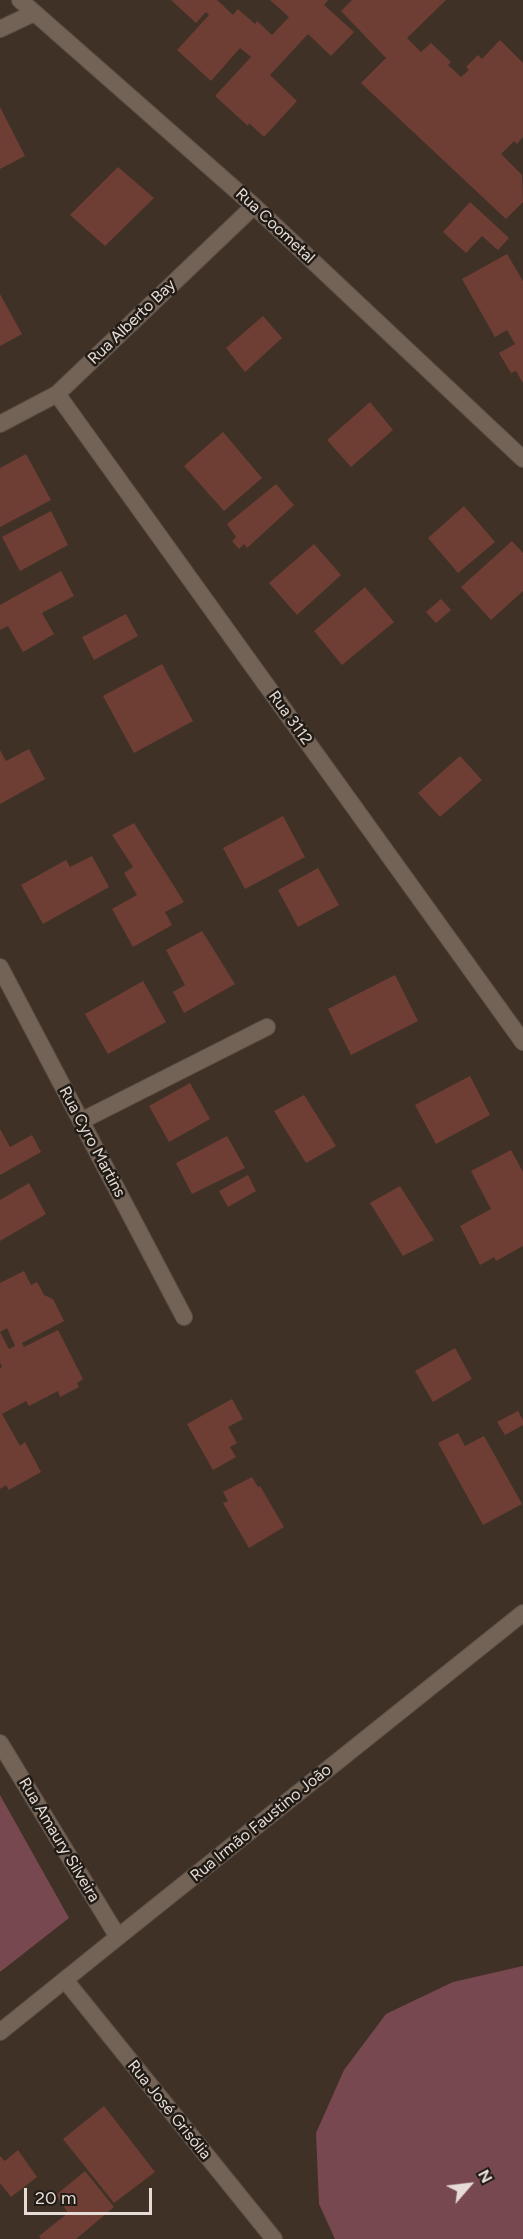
<!DOCTYPE html>
<html>
<head>
<meta charset="utf-8">
<style>
	body { margin:0 }
	#map { position:relative; width:523px; height:2239px; overflow:hidden; background:#403127; font-family:Figtree,sans-serif }
	canvas { display:block }
	.north { position:absolute; left:439px; top:2155px; width:60px; height:60px; -webkit-text-stroke:4px #211b16; paint-order:stroke; rotate:62deg; font-size:16px; font-weight:700; line-height:24px; text-align:center; color:#e6dcd5 }
	.north::after { content:''; display:block; margin:auto; width:21px; height:27px; background:#e6dcd5; clip-path:polygon(50% 0,100% 100%,50% 72%,0 100%) }
	.scale { position:absolute; left:24px; top:2188px; width:128px; height:27px; box-sizing:border-box; border:3px solid #e6dcd5; border-top:0; padding-left:8px; font-size:18px; line-height:21px; white-space:nowrap; color:#e6dcd5; -webkit-text-stroke:4px #211b16; paint-order:stroke }
</style>
</head>
<body>
<div id="map">
<canvas width="523" height="2239"></canvas>
<div class="north">N</div>
<div class="scale">20 m</div>
</div>
<script>
const ctx = document.querySelector('canvas').getContext('2d');
ctx.lineJoin = 'round';
function paint(path, color) {
  ctx.fillStyle = color;
  ctx.fill(path, 'evenodd');
}
function shape(rows) {
  const path = new Path2D();
  for (const r of rows) {
    path.moveTo(r[0], r[1]);
    for (let i = 2; i < r.length; i += 2) path.lineTo(r[i], r[i + 1]);
  }
  return path;
}
function strokePath(path, color, width, dash) {
  ctx.strokeStyle = color;
  ctx.lineWidth = width;
  ctx.lineCap = dash ? 'butt' : 'round';
  ctx.setLineDash(dash || []);
  ctx.stroke(path);
}
function drawText(font, color, halo, rows, align = 'center') {
  ctx.font = font + ' Figtree,sans-serif';
  ctx.lineWidth = 5;
  ctx.setLineDash([]);
  ctx.textBaseline = 'middle';
  ctx.strokeStyle = halo;
  ctx.fillStyle = color;
  for (const [text, x, y, turn = 0] of rows) {
    ctx.save();
    ctx.translate(x, y);
    ctx.rotate((+turn || 0) * Math.PI / 180);
    ctx.textAlign = isNaN(turn) ? turn : align;
    if (halo) ctx.strokeText(text, 0, 0);
    ctx.fillText(text, 0, 0);
    ctx.restore();
  }
}
const green = shape([
	[0,1795,69,1918,0,1972],
	[523,1966,523,2239,335,2239,319,2204,316,2133,344,2070,386,2014,453,1982]
]);
const building = shape([
	[171,0,217,0,233,15,238,9,255,24,257,21,272,35,289,17,270,0,328,0,324,5,354,32,331,56,308,34,270,75,297,101,264,137,249,123,248,126,215,96,251,57,240,48,211,81,177,50,209,15,206,12,196,23],
	[352,0,446,0,407,38,421,52,431,43,451,62,448,65,461,77,469,70,466,67,478,55,482,59,500,40,523,63,523,137,517,144,514,141,501,154,522,175,523,202,506,219,361,83,386,58,341,11],
	[0,107,25,156,0,169],
	[118,167,154,198,105,246,70,215],
	[470,202,509,238,498,250,482,236,466,253,443,232],
	[507,254,523,281,523,383,516,371,511,373,499,353,515,344,507,330,495,337,462,279],
	[0,294,22,334,0,346],
	[263,316,282,338,245,372,226,348],
	[370,402,393,430,351,467,327,440],
	[223,432,262,478,224,511,184,466],
	[26,454,51,500,0,527,0,468],
	[276,484,294,505,247,548,244,544,239,549,232,541,236,537,227,524],
	[464,506,495,542,458,573,428,538],
	[51,511,68,545,20,571,2,537],
	[512,541,523,553,523,591,491,620,461,587],
	[314,544,341,575,297,615,269,583],
	[61,571,74,596,42,613,54,634,23,652,8,626,0,630,0,605],
	[365,587,394,622,342,665,314,631],
	[441,599,451,610,436,623,426,612],
	[126,614,138,636,94,660,82,637],
	[162,664,193,721,134,753,103,696],
	[29,749,45,779,0,804,0,750,6,761],
	[460,756,482,780,440,817,418,793],
	[283,816,305,857,245,889,223,848],
	[134,823,184,902,165,912,172,925,133,947,112,909,137,895,124,873,133,867,112,835],
	[92,856,109,887,43,924,21,885,66,860,70,867],
	[318,868,339,905,298,927,278,890],
	[202,931,235,984,184,1013,173,992,185,985,166,950],
	[395,975,418,1021,351,1055,328,1009],
	[143,981,166,1022,108,1054,85,1014],
	[470,1076,490,1115,436,1144,415,1105],
	[190,1083,210,1119,169,1142,149,1106],
	[304,1095,336,1146,306,1163,274,1111],
	[0,1129,10,1147,32,1135,41,1152,0,1175],
	[227,1136,245,1168,192,1194,176,1163],
	[511,1150,523,1172,523,1246,496,1261,494,1257,480,1265,460,1226,491,1209,471,1171],
	[248,1175,256,1191,228,1207,219,1191],
	[29,1183,46,1214,0,1241,0,1200],
	[400,1186,434,1240,403,1256,370,1203],
	[24,1271,31,1285,37,1282,44,1295,53,1299,64,1321,22,1343,24,1347,58,1330,83,1379,77,1383,79,1387,60,1397,58,1391,29,1406,26,1401,2,1414,20,1446,25,1442,41,1472,9,1490,6,1485,0,1489,0,1368,2,1367,0,1362,0,1283],
	[7,1328,15,1346,9,1349,0,1332],
	[455,1348,472,1379,433,1402,415,1371],
	[232,1399,243,1419,228,1427,237,1443,230,1447,236,1457,213,1470,187,1424],
	[518,1411,523,1420,523,1425,505,1435,497,1422],
	[458,1433,465,1446,484,1436,522,1504,483,1525,438,1443],
	[252,1477,258,1487,260,1486,284,1527,249,1548,223,1503,228,1501,223,1492],
	[104,2106,155,2172,114,2203,63,2139],
	[18,2150,37,2177,11,2197,0,2183,0,2156,5,2161],
	[85,2171,114,2207,76,2239,41,2239,39,2236,68,2213,56,2195]
]);
const service = shape([
	[81,1121,267,1027]
]);
const minor = shape([
	[20,0,254,206,523,459],
	[0,29,34,13],
	[57,394,523,1042],
	[0,424,57,394,254,206],
	[0,967,184,1317],
	[118,1937,523,1613],
	[65,1980,274,2239]
]);
const tertiary = shape([
	[0,1743,118,1937,0,2032]
]);
const streetNames = [
	["Rua Coometal",275,226,43],
	["Rua Alberto Bay",132,322,-44],
	["Rua 3112",290,718,54],
	["Rua Cyro Martins",92,1142,62],
	["Rua Irmão Faustino João",261,1823,-39],
	["Rua Amaury Silveira",59,1840,59],
	["Rua José Grisólia",169,2110,51]
];
paint(green, '#784850');
paint(building, '#6e3e34');
strokePath(service, '#5c5046', 18);
strokePath(minor, '#5c5046', 18);
strokePath(tertiary, '#5c5046', 18);
strokePath(service, '#736357', 16);
strokePath(minor, '#736357', 16);
strokePath(tertiary, '#736357', 16);
drawText('16px', '#e6dcd5', '#211b16', streetNames);
</script>
</body>
</html>
